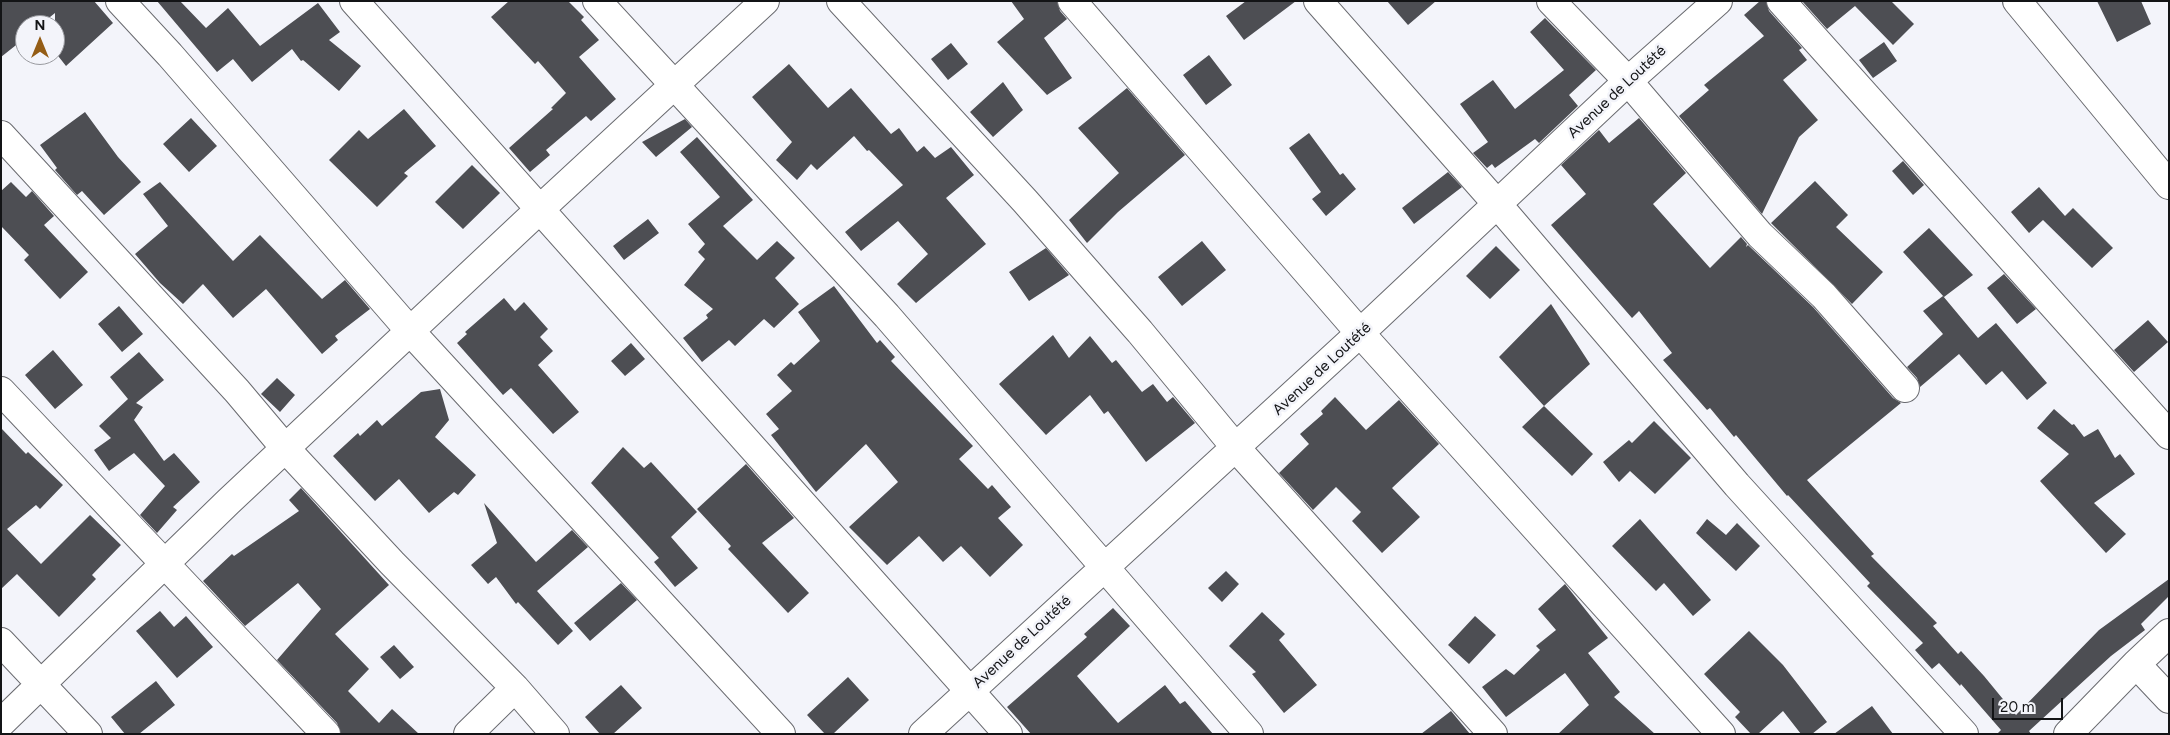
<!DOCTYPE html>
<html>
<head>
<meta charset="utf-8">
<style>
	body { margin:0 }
	#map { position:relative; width:2170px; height:735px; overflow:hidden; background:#f3f4fa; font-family:Figtree,sans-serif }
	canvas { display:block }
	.frame { position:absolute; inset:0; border:2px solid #131416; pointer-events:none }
	.north { position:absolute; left:15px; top:15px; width:50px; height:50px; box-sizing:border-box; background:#f3f4fa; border:1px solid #999a9f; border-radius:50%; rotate:0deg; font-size:14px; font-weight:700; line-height:20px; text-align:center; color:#131416 }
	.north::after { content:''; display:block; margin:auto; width:18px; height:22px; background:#945d16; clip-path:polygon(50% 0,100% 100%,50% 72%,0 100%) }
	.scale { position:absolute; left:1992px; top:698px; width:71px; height:22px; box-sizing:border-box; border:2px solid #131416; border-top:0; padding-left:6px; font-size:15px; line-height:18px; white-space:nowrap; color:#131416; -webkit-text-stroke:4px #f3f4fa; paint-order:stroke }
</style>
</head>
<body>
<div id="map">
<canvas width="2170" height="735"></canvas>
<div class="frame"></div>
<div class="north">N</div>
<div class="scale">20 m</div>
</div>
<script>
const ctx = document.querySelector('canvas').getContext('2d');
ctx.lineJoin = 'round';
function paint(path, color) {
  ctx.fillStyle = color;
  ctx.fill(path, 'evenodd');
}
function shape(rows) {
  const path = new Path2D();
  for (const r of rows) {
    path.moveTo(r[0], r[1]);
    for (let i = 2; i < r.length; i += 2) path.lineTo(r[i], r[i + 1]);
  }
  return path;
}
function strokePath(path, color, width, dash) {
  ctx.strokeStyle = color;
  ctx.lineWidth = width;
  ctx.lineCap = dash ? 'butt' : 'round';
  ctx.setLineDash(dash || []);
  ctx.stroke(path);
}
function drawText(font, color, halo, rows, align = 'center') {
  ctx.font = font + ' Figtree,sans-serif';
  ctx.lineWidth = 5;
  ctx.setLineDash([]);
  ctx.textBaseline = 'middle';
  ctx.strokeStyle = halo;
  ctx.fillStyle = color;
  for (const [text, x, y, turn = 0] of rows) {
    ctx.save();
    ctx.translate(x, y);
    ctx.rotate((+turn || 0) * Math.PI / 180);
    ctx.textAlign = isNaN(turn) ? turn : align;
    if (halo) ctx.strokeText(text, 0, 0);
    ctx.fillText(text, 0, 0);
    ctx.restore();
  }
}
const building = shape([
	[1,1,94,1,113,23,66,66,55,52,55,13,40,25,25,25,25,38,1,57],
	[157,1,180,1,206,28,228,8,260,46,318,3,340,32,329,40,361,66,339,91,303,60,301,61,292,49,252,82,233,59,217,72],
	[509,1,568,1,584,17,581,20,599,40,579,57,616,99,591,121,586,116,546,150,550,155,530,172,509,148,553,109,551,108,566,93,538,61,535,64,491,17],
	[1011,1,1057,1,1060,11,1067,19,1044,38,1072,78,1047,95,997,42,1024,19],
	[1246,1,1296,1,1244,40,1226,16],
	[1387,1,1436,1,1408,25],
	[1760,1,1766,1,1769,11,1802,48,1799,50,1807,60,1783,80,1818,120,1799,137,1762,214,1679,116,1709,90,1704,85,1764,36,1744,15],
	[1802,1,1891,1,1914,24,1893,45,1855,6,1827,29],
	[2097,1,2141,1,2151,24,2117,42],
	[1545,18,1596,70,1569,95,1578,106,1539,143,1535,139,1495,168,1492,164,1487,168,1473,153,1488,142,1460,104,1493,80,1515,109,1564,70,1530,32],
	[1884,42,1897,61,1873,78,1859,60],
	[951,43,968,64,948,80,931,59],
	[1209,55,1232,85,1206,105,1183,75],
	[789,64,828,108,851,88,891,134,899,128,917,152,924,146,935,158,951,147,974,175,946,198,986,244,916,303,897,284,928,254,898,221,861,251,845,232,903,185,869,150,867,151,854,136,817,170,811,164,797,180,776,160,792,142,752,97],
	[1003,82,1023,110,993,137,970,112],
	[1127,88,1185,155,1118,212,1087,243,1069,220,1119,173,1078,128],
	[404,109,436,146,404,173,408,176,377,207,329,160,359,130,368,139],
	[85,112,118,157,141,182,104,215,82,191,77,195,55,170,57,168,40,145],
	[191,118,217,146,189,172,163,144],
	[1639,118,1686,173,1653,204,1710,268,1741,237,1747,244,1746,247,1748,245,1813,307,1893,398,1901,403,1807,480,1874,554,1871,556,1937,623,1933,626,1958,654,1961,651,1984,676,2016,715,2099,630,2169,579,2169,596,2141,624,2145,630,2111,656,2029,731,2031,734,1997,734,2001,730,1961,684,1960,686,1939,663,1932,669,1915,650,1923,643,1867,586,1870,583,1788,495,1787,496,1736,435,1734,437,1710,408,1707,410,1663,360,1672,353,1639,311,1632,318,1551,225,1586,194,1561,165,1599,130,1609,143],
	[685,119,692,127,656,157,642,142],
	[1309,133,1340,175,1343,173,1356,189,1326,216,1312,199,1321,192,1289,148],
	[697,137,753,200,723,226,757,260,777,241,795,258,775,278,799,304,774,328,764,319,735,346,729,340,702,362,683,338,708,318,706,315,713,309,684,285,705,259,698,252,705,244,688,224,720,197,680,152],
	[1903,161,1924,185,1913,195,1892,171],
	[472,165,500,193,463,229,435,202],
	[1448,172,1462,187,1414,224,1402,208],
	[1815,181,1848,215,1836,227,1883,272,1852,304,1771,223],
	[11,182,26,197,32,191,54,216,44,225,88,272,60,299,24,260,29,255,1,226,1,191],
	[160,182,233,261,260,235,322,299,345,280,370,309,335,336,338,340,322,354,266,289,233,318,203,284,183,304,160,283,135,254,168,226,143,194],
	[2039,187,2065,216,2073,208,2113,248,2092,268,2043,220,2029,233,2011,212],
	[648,219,659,233,624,260,613,246],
	[1929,228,1973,275,1944,297,1903,252],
	[1202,241,1226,270,1182,306,1158,277],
	[1496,246,1520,270,1490,299,1466,276],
	[1046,248,1069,275,1029,301,1009,272],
	[2004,274,2036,309,2017,324,1987,288],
	[834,286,877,343,880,340,895,357,891,361,973,446,959,459,988,489,992,485,1011,507,998,518,1023,545,990,577,961,546,943,562,919,536,887,565,849,527,898,482,866,444,816,492,771,435,779,429,766,414,792,391,777,375,791,362,794,365,820,341,798,312],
	[1943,296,1978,338,1996,323,2047,383,2027,400,2002,371,1986,385,1959,354,1920,387,1917,378,1907,367,1943,334,1923,311],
	[504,298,515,311,524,302,548,329,540,337,553,351,538,365,579,412,553,434,511,388,503,395,457,343,467,334,465,332],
	[1551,304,1590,364,1544,406,1499,357],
	[119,306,143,334,122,352,98,324],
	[2148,320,2168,342,2134,372,2114,350],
	[1053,335,1069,358,1090,336,1112,363,1116,360,1142,392,1153,384,1167,402,1173,397,1195,423,1146,462,1108,411,1104,414,1090,395,1046,435,999,384],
	[631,343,645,359,625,376,611,361],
	[53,350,83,385,55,409,25,375],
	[139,352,164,380,136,403,143,407,134,420,164,461,174,453,200,482,173,507,177,510,157,533,140,515,165,486,134,453,109,471,94,450,111,438,99,426,128,399,110,377],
	[277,378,295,395,280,412,261,394],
	[440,389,449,420,435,437,476,475,458,495,454,492,429,513,399,479,375,501,333,456,358,433,360,436,377,420,382,426,421,392],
	[1335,397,1366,430,1399,400,1439,444,1392,488,1420,517,1382,553,1352,521,1361,512,1336,487,1313,510,1279,473,1309,444,1300,434,1323,414,1321,411],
	[1544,406,1593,454,1572,476,1522,427],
	[2054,409,2072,425,2074,424,2084,437,2098,429,2115,458,2120,454,2135,474,2094,503,2126,534,2106,553,2040,481,2069,454,2037,428],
	[1654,421,1691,458,1655,494,1630,471,1619,482,1603,462,1629,440,1632,443],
	[1,428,26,454,28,452,63,485,40,509,36,505,7,529,41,564,90,515,121,545,92,575,96,579,59,617,17,574,1,589],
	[623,447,644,468,651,462,697,512,671,537,698,568,675,587,654,562,659,558,591,483],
	[746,464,794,518,762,543,809,593,788,613,728,549,731,546,697,509],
	[301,488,389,585,335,634,369,669,348,691,379,723,392,709,419,734,341,734,337,723,277,660,321,609,298,583,245,626,203,581,232,554,234,556,299,511,289,500],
	[484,503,536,562,572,530,588,547,537,591,573,631,558,645,518,602,516,604,496,577,488,584,471,565,497,543],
	[1640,519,1711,600,1693,616,1664,583,1656,591,1612,546],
	[1707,519,1726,535,1737,523,1760,546,1736,571,1696,533],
	[1226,571,1239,584,1222,602,1208,588],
	[621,583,637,600,590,641,574,623],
	[1565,584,1608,638,1588,653,1620,692,1614,697,1655,734,1558,734,1589,705,1565,673,1506,717,1482,687,1506,669,1514,675,1540,650,1536,646,1556,630,1538,609],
	[1113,608,1130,626,1077,676,1118,723,1165,685,1180,704,1185,701,1213,734,1031,734,1007,707,1087,637,1084,634],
	[160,611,174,627,186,616,213,647,177,678,136,631],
	[1262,612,1285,634,1279,640,1317,685,1284,713,1252,674,1256,672,1229,646],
	[1475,616,1496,635,1469,664,1448,645],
	[1749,631,1783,665,1827,722,1812,734,1801,734,1783,711,1758,734,1751,734,1735,717,1740,712,1704,674],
	[394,645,414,667,400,679,380,657],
	[848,677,869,700,833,734,825,734,807,715],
	[156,681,175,705,139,734,125,734,111,717],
	[621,685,642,708,613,734,600,734,585,717],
	[1872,706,1893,734,1834,734],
	[1451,711,1470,734,1421,734]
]);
const minor = shape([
	[120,1,170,55,410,331,781,734],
	[354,1,1008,734],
	[597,1,887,316,1249,734],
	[841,1,1025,201,1140,332,1236,448,1493,734],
	[1072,1,1360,333,1721,734],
	[1318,1,1498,205,1737,485,1964,734],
	[1551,1,1628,81,1760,235,1824,296,1905,388],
	[1781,1,2169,435],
	[2017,1,2169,185],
	[1,135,237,391,285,448,392,563,515,688,555,734],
	[1,391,326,734],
	[1,642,88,734],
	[2136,664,2169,699],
	[1,723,228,502,539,210,765,1],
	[468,734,515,688],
	[923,734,1360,333,1628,81,1718,1],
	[2068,734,2136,664,2169,633]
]);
const streetNames = [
	["Avenue de Loutété",1617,92,-43],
	["Avenue de Loutété",1322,369,-43],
	["Avenue de Loutété",1022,642,-43]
];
paint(building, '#4d4e53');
strokePath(minor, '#696a6f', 30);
strokePath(minor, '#fff', 28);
drawText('15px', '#131416', '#f3f4fa', streetNames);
</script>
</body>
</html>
